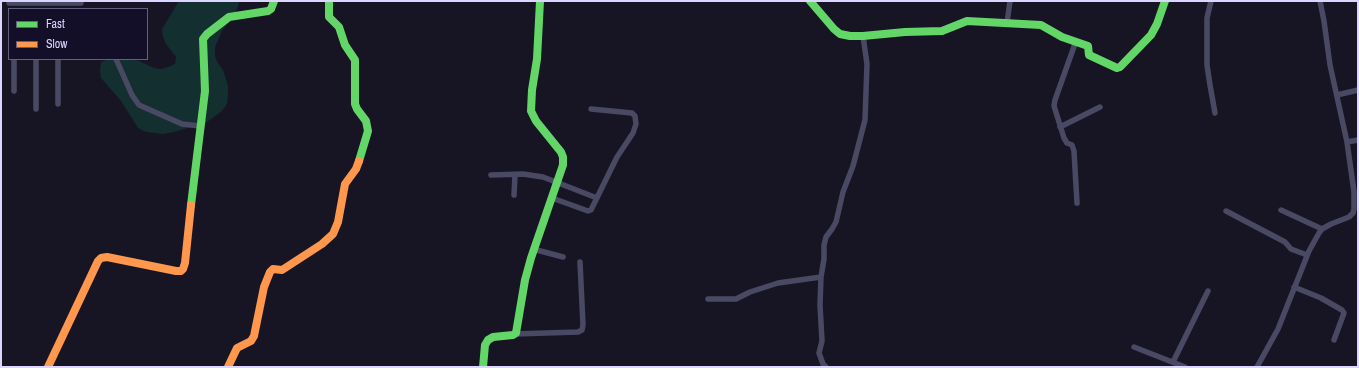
<!DOCTYPE html>
<html>
<head>
<meta charset="utf-8">
<style>
	body { margin:0 }
	#map { position:relative; width:1359px; height:368px; overflow:hidden; background:#171523; font-family:"Archivo Narrow",sans-serif }
	canvas { display:block }
	.frame { position:absolute; inset:0; border:2px solid #dbd6ff; pointer-events:none }
	.legend { position:absolute; left:8px; top:8px; width:140px; height:52px; box-sizing:border-box; background:#130f29; border:1px solid #635f7f; margin:0; padding:5px 7px; list-style:none; font-size:12px; color:#dbd6ff }
	.legend li { display:flex; align-items:center; gap:8px; height:20px }
	.legend b { width:20px; border:1px solid #635f7f }
</style>
</head>
<body>
<div id="map">
<canvas width="1359" height="368"></canvas>
<div class="frame"></div>
<ul class="legend">
<li><b style="height:5px;background:#63d668"></b>Fast</li>
<li><b style="height:5px;background:#ff974d"></b>Slow</li>
</ul>
</div>
<script>
const ctx = document.querySelector('canvas').getContext('2d');
ctx.lineJoin = 'round';
function paint(path, color) {
  ctx.fillStyle = color;
  ctx.fill(path, 'evenodd');
}
function shape(rows) {
  const path = new Path2D();
  for (const r of rows) {
    path.moveTo(r[0], r[1]);
    for (let i = 2; i < r.length; i += 2) path.lineTo(r[i], r[i + 1]);
  }
  return path;
}
function strokePath(path, color, width, dash) {
  ctx.strokeStyle = color;
  ctx.lineWidth = width;
  ctx.lineCap = dash ? 'butt' : 'round';
  ctx.setLineDash(dash || []);
  ctx.stroke(path);
}
const green = shape([
	[179,1,239,1,238,7,233,17,222,31,215,47,215,56,218,63,223,70,228,86,228,95,227,104,222,111,207,122,174,132,163,134,146,132,138,128,121,101,101,78,100,70,101,62,109,59,129,59,139,61,154,68,161,69,168,67,175,64,176,57,166,44,163,37,162,29]
]);
const street = shape([
	[1211,1,1207,18,1207,65,1210,85,1215,113],
	[9,3,81,3],
	[1007,23,1010,1],
	[1076,41,1055,100,1054,106,1064,138,1067,143,1072,145,1074,151,1077,203],
	[116,59,132,95,139,105,182,124,200,126],
	[14,91,14,59],
	[1337,95,1358,90],
	[58,104,58,59],
	[36,109,36,59],
	[1060,127,1100,107],
	[1347,142,1358,140],
	[491,175,523,174,543,177,597,198],
	[514,195,515,175],
	[552,198,588,211,591,210,617,157,633,133,636,124,635,116,632,113,591,109],
	[1281,210,1322,229],
	[1226,211,1285,242,1291,249,1307,255],
	[533,249,563,257],
	[1294,287,1321,298,1342,310,1344,313,1334,340],
	[708,299,736,299,750,292,778,283,821,277],
	[515,334,578,332,582,330,583,325,580,262],
	[1134,347,1185,367],
	[1173,362,1208,291],
	[826,367,823,364,819,353,822,341,820,305,821,277,824,259,824,245,826,237,832,229,836,222,843,192,853,166,865,120,867,64,863,36],
	[1257,367,1278,329,1309,251,1319,233,1322,229,1331,224,1349,217,1353,213,1354,209,1354,192,1347,142,1330,65,1324,21,1320,1]
]);
const fast = shape([
	[329,1,329,17,339,27,345,45,355,60,355,104,357,109,366,121,368,131,359,161],
	[810,1,834,29,840,34,850,36,863,36,905,32,942,31,967,21,1041,25,1062,37,1088,46,1089,55,1117,68,1120,67,1151,35,1157,24,1165,1],
	[191,205,205,91,203,39,207,34,229,17,268,11,271,9,274,1],
	[483,367,485,345,488,340,493,337,513,335,516,333,525,280,531,258,563,165,563,157,561,152,536,121,531,111,532,90,537,59,540,1]
]);
const slow = shape([
	[48,367,98,261,101,258,107,257,176,271,181,271,183,269,185,263,191,205],
	[228,367,237,348,251,341,254,336,264,287,270,272,273,269,282,270,322,244,333,234,338,222,345,184,356,169,359,161]
]);
paint(green, '#132f2f');
strokePath(street, '#4a4964', 5.5);
strokePath(fast, '#63d668', 8);
strokePath(slow, '#ff974d', 8);
</script>
</body>
</html>
